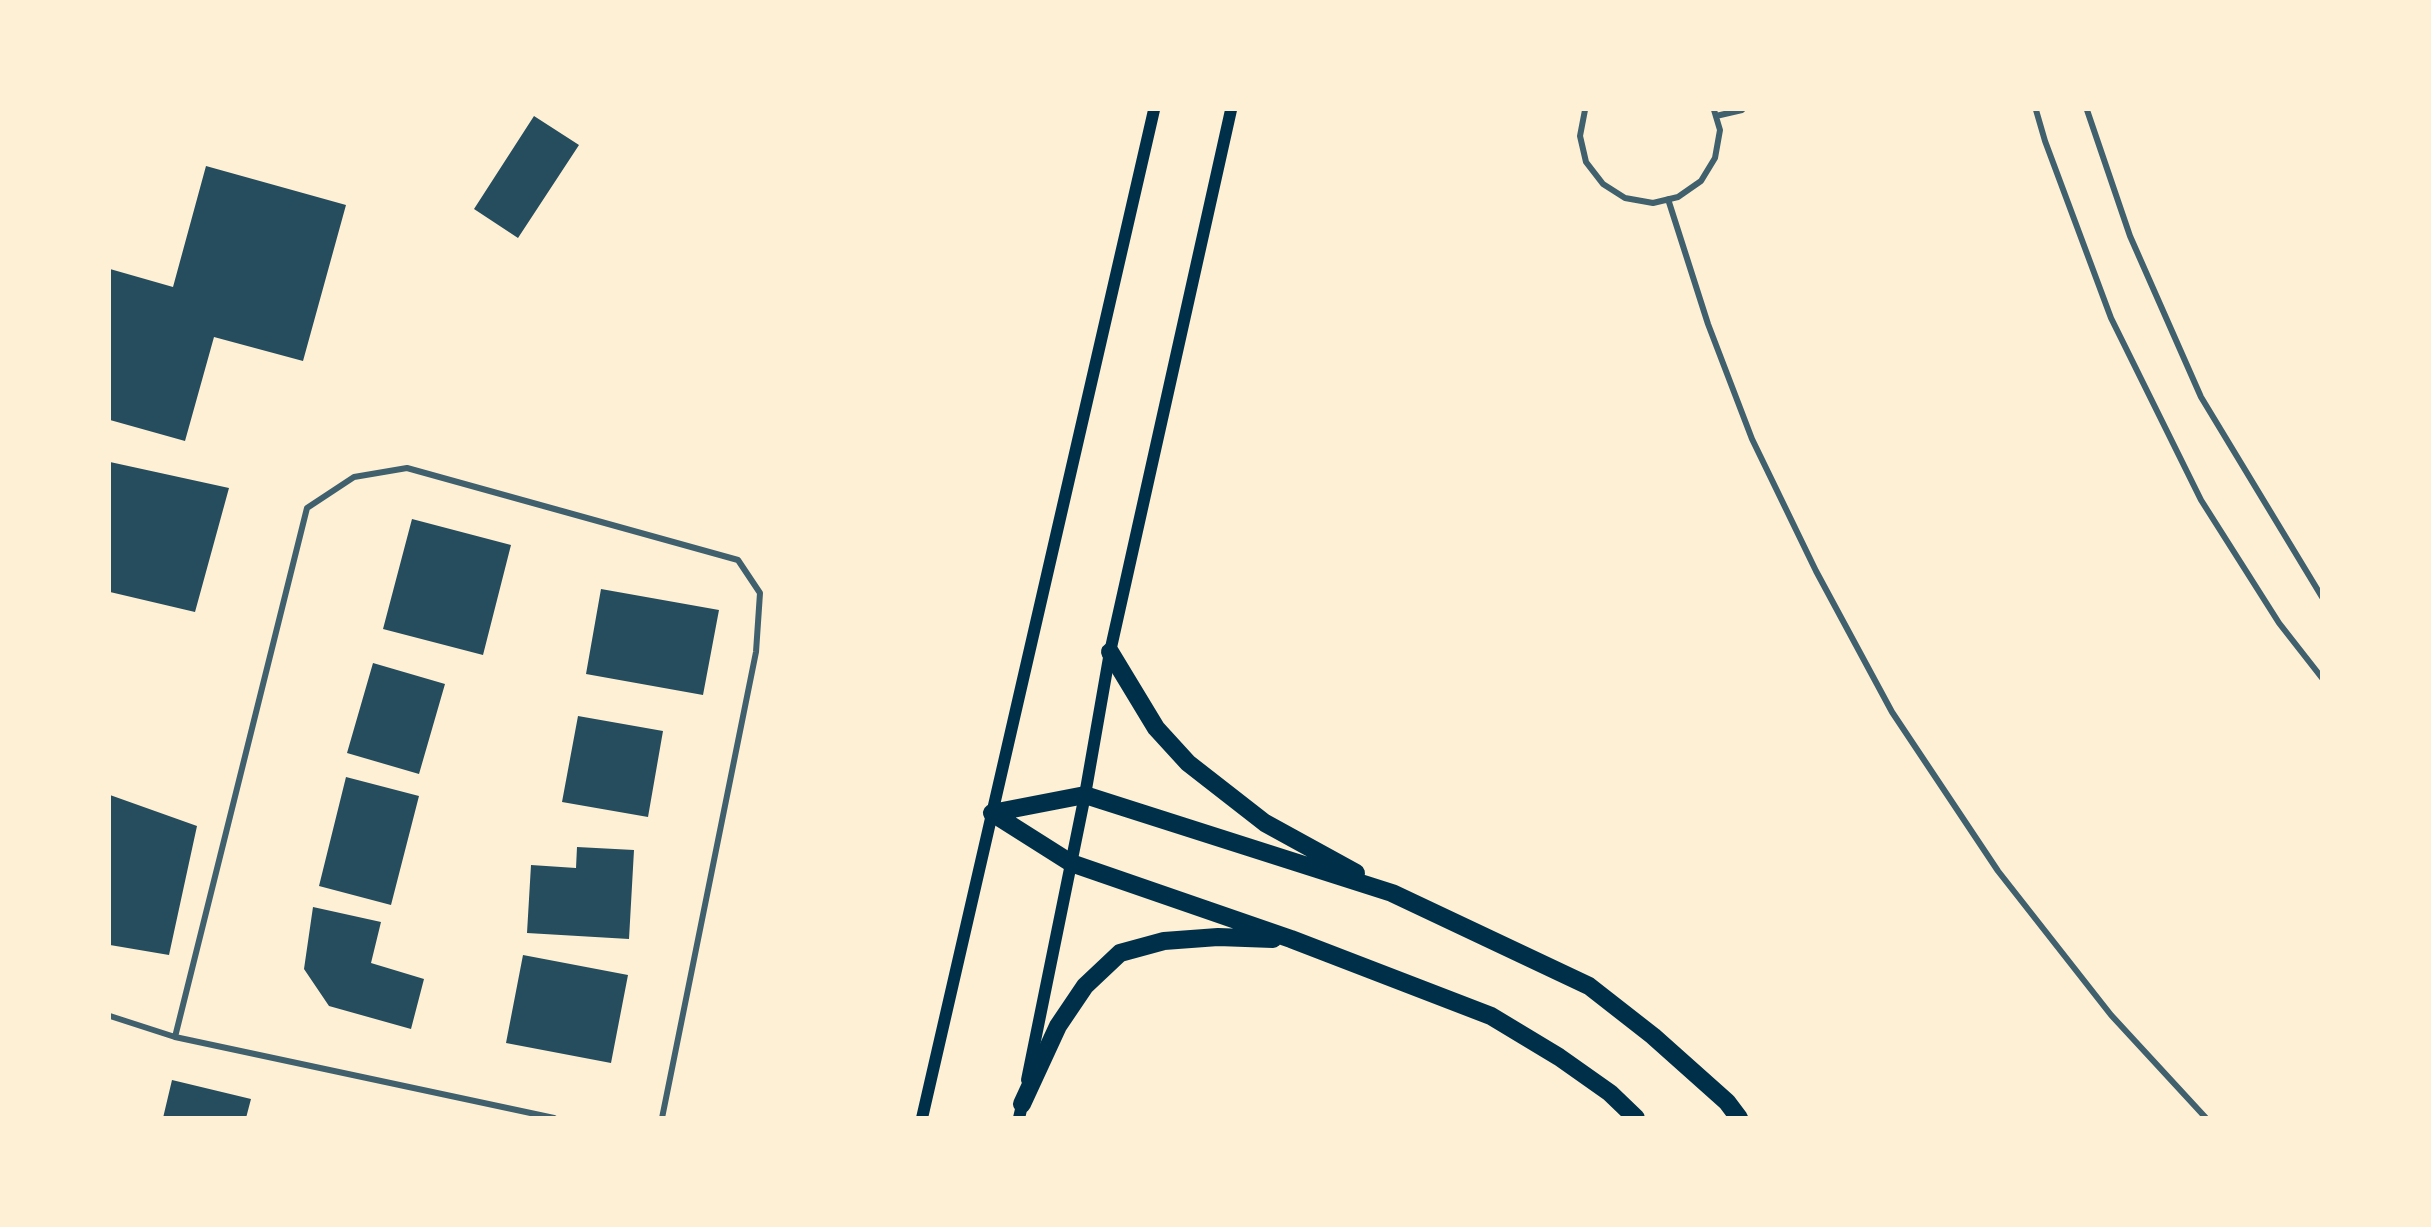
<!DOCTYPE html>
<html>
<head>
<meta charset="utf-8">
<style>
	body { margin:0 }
	#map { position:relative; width:2431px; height:1227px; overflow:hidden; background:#fdf0d5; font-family:Raleway,sans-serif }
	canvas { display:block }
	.frame { position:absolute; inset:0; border:111px solid #fdf0d5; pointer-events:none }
</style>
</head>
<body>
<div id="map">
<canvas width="2431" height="1227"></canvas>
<div class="frame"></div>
</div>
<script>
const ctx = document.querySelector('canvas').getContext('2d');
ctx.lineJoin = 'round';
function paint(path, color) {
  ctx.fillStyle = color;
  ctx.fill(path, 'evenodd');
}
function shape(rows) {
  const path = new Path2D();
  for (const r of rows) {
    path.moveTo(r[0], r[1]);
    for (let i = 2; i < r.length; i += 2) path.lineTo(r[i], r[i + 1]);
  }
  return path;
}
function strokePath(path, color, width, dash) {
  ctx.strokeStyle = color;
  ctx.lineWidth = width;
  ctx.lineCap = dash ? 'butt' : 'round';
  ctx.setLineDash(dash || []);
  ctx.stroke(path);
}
const building = shape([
	[534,116,579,145,518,238,474,209],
	[206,166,346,205,303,361,214,337,185,441,110,420,110,269,173,287],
	[110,462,229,488,195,612,110,592],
	[412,519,511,545,483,655,383,629],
	[601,589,719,610,703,695,586,674],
	[373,663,445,684,419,774,347,753],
	[578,716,663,731,648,817,562,802],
	[346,777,419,796,391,905,319,886],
	[110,795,197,826,169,955,110,945],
	[577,847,634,850,629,939,527,933,531,865,576,868],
	[313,907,381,922,371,963,424,979,411,1029,329,1006,304,969],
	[523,955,628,975,611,1063,506,1043],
	[172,1080,251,1099,246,1118,163,1118]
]);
const minor = shape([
	[1585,110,1580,136,1586,162,1603,184,1625,198,1653,203,1678,197,1701,181,1715,158,1720,130,1714,110],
	[2036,110,2045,141,2111,318,2201,500,2279,623,2322,678],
	[2087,110,2130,236,2201,397,2322,597],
	[1716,116,1742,110],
	[1668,199,1708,324,1752,439,1816,571,1892,712,1998,871,2111,1015,2206,1118],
	[110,1016,175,1037,554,1118],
	[175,1037,307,508,354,477,407,468,738,560,760,593,756,652,662,1118]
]);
const secondary = shape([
	[1027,1080,1085,795,1110,652,1231,110],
	[922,1118,1154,110],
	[1019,1118,1024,1097]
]);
const motorway = shape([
	[1110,652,1156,728,1188,763,1265,823,1356,873],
	[992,813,1085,795,1392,893,1589,986,1653,1036,1727,1102,1739,1118],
	[992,813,1071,863,1291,939,1491,1016,1559,1057,1610,1093,1636,1118],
	[1022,1104,1058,1026,1085,986,1120,953,1164,941,1218,937,1273,939]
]);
paint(building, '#264d5e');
strokePath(minor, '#3f606c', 6);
strokePath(secondary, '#003049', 12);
strokePath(motorway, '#003049', 18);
</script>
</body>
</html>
